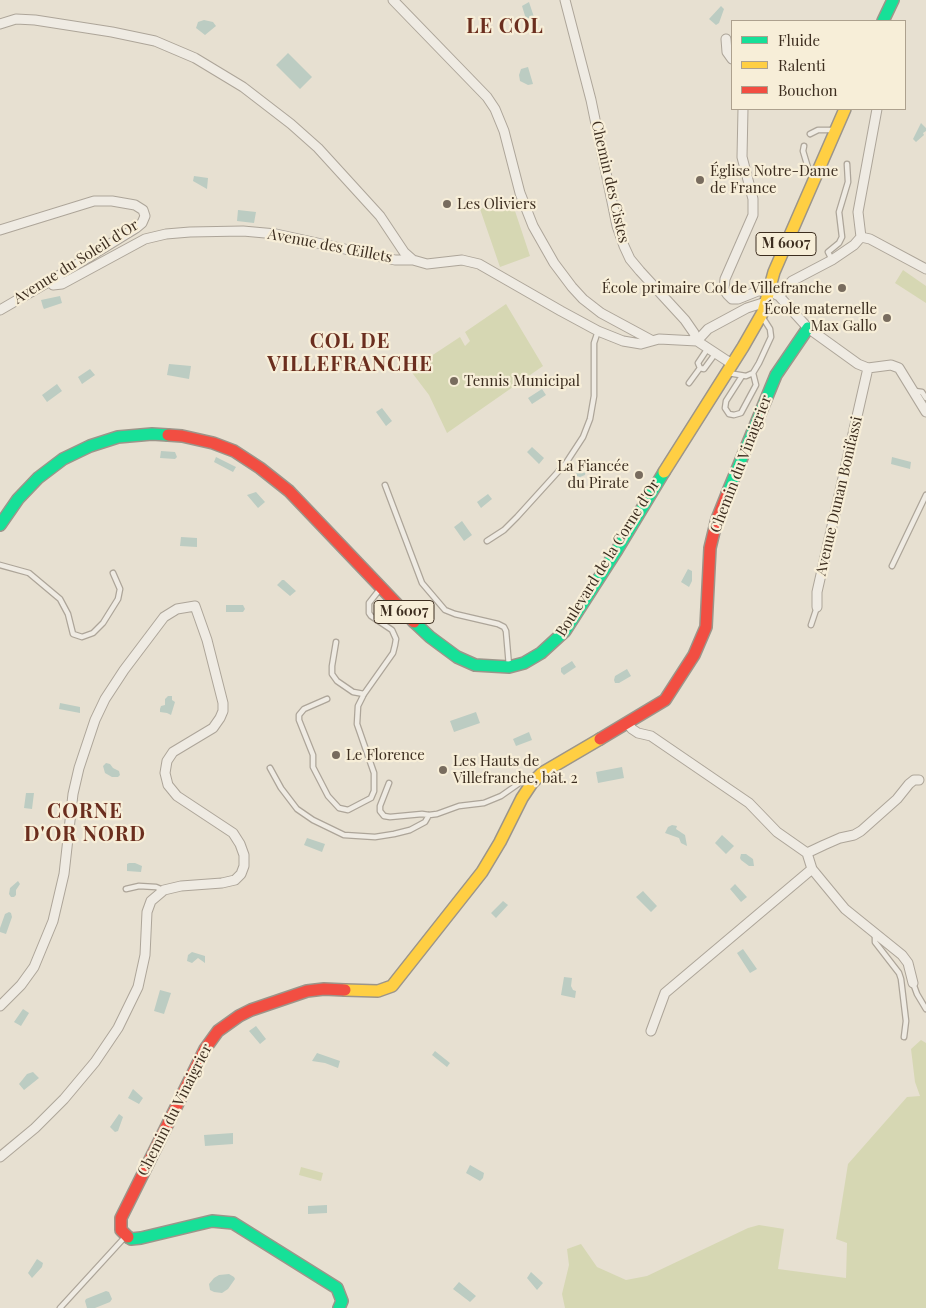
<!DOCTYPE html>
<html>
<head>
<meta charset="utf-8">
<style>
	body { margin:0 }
	#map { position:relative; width:926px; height:1308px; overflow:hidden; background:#e7e0d1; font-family:"Playfair Display",serif }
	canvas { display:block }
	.legend { position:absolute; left:731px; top:20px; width:175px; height:90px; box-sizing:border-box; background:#f7eed8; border:1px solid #ada18e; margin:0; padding:6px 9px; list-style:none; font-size:15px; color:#3d2e20 }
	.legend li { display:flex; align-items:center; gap:10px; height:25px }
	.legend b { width:25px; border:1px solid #ada18e }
</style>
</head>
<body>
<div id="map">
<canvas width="926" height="1308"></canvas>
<ul class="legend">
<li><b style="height:6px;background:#16e098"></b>Fluide</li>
<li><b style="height:6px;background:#ffcf43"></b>Ralenti</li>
<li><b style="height:6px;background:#f24e42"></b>Bouchon</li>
</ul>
</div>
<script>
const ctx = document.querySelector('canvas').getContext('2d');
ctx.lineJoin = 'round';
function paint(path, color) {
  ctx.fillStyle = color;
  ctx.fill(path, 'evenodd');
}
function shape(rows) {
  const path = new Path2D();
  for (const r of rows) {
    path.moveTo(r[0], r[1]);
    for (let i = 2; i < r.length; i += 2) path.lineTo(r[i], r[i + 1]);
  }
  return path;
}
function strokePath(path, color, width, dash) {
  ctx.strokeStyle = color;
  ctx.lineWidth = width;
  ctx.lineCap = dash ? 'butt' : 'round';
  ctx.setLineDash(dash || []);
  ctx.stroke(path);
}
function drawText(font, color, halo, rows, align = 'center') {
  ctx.font = font + ' "Playfair Display",serif';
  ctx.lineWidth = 4.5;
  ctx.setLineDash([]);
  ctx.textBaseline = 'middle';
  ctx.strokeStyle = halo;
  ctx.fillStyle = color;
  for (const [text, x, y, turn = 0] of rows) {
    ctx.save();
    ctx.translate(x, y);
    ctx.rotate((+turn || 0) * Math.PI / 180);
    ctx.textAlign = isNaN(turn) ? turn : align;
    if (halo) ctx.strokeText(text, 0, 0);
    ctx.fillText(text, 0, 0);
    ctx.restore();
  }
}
const green = shape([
	[511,199,530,256,500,267,480,209],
	[903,270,926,286,926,303,895,283],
	[506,304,543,366,447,433,429,395,410,370,460,337,465,346,470,341,465,332],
	[921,1040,926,1043,926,1308,565,1308,562,1294,569,1265,567,1249,581,1244,597,1267,626,1280,647,1276,748,1228,759,1225,784,1229,778,1269,846,1278,847,1243,836,1239,848,1164,907,1097,920,1096,915,1082,911,1049],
	[301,1167,323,1173,321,1181,299,1175]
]);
const water = shape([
	[529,2,534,17,526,19,522,6],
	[721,6,724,9,719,23,716,25,709,19],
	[204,20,213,22,216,26,205,35,196,28,198,22],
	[288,53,312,77,300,89,276,65],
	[528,67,533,84,528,85,520,81,519,75,521,69],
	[921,123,926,128,926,131,923,133,924,135,916,142,913,139],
	[194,176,208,178,207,189,193,181],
	[238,210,256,212,254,223,237,221],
	[60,296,62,303,44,309,43,307,41,300],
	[169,364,191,366,189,379,167,375],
	[90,369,95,375,82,384,78,377],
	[57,384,62,391,47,402,42,395],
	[542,389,546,395,532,404,528,398],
	[382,408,392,421,386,426,376,412],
	[532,447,544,458,539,464,527,452],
	[161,451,175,452,177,457,175,459,160,458],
	[216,457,236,467,233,472,214,462],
	[892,457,911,462,910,469,891,464],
	[585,459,590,461,591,464,590,467,586,469,585,475,580,477,577,476,576,471],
	[256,492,265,502,258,508,247,495],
	[488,494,492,499,481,508,477,502],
	[462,521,472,535,464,541,454,527],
	[181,537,197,538,197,547,180,546],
	[688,569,692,571,692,581,689,587,681,582],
	[282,580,284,580,296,591,290,596,277,585],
	[226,605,243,605,245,609,243,612,226,612],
	[572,661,576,667,564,675,561,672,561,668],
	[627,669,631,676,619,683,615,683,614,680,615,676],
	[168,696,172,696,172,700,175,702,171,715,167,713,160,712,160,709,161,706,165,705,165,699],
	[60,703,80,707,80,713,59,709],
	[476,712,480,723,454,732,450,721],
	[529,732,532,740,516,746,513,739],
	[106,763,110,764,113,768,119,771,120,775,118,777,112,777,105,773,103,766],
	[622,767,624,778,598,783,596,772],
	[26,793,34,793,32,809,24,808],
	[672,825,677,826,676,829,685,835,687,846,681,843,679,838,665,833,668,827],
	[722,835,734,846,726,854,715,843],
	[307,838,325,844,322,852,304,845],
	[741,854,746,854,753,859,754,866,749,866,741,860,740,858],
	[129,863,135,863,142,866,141,872,127,871,127,864],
	[18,881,20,884,16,890,16,895,14,897,11,897,9,894,10,888],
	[735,884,747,897,741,902,730,889],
	[643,891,657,906,651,912,636,897],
	[503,901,508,905,496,918,491,913],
	[9,912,11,913,12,917,6,934,0,932,0,928,5,914],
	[743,949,757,969,750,973,737,953],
	[192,952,205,956,205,963,198,958,192,963,187,961,188,955],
	[564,977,572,978,571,986,573,990,576,991,575,998,561,995],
	[160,990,171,993,164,1014,154,1011],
	[23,1009,29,1013,21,1026,14,1022],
	[256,1026,266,1039,260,1044,249,1031],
	[435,1051,450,1063,447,1067,432,1055],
	[317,1053,340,1061,338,1068,325,1063,312,1061],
	[33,1072,39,1078,24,1090,19,1084,27,1074],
	[133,1089,143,1098,139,1104,128,1098],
	[119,1114,123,1117,118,1131,115,1132,110,1127],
	[233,1133,233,1144,205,1146,204,1135],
	[470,1165,484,1173,483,1178,480,1181,466,1173],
	[327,1205,327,1213,308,1214,308,1206],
	[37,1259,43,1263,42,1267,32,1278,28,1273],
	[531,1272,543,1283,537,1290,527,1278],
	[229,1274,234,1277,235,1279,228,1289,222,1293,214,1292,210,1290,209,1284,214,1278,219,1275],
	[459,1282,476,1296,470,1302,453,1289],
	[106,1291,109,1292,112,1299,110,1302,95,1308,87,1308,85,1301,86,1299]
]);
const lane = shape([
	[810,134,818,130,835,130],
	[804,146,803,151,809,171,813,175],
	[832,260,828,252,839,243,842,237,839,212,848,182,847,164],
	[708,348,698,363,700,368,704,369,715,354],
	[728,373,746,376,753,373,759,363,771,337,770,329,763,318],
	[742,376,726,401,725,408,729,414,734,415,741,413,756,385,753,373],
	[689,383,700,368],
	[915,391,922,392,926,398],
	[385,485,422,583,445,610,455,614,498,624,504,627,506,631,509,666],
	[487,541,504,530,517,517,566,463,583,437,590,419,594,396,594,343,598,331],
	[0,565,29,573,60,599,68,614,73,634,82,637,93,633,103,623,118,599,120,589,113,573],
	[892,566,926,495],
	[811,625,817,607],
	[336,642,332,666,332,674,337,681,353,692,364,694],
	[327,699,304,709,299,715,299,720,313,755,313,767,328,796,339,808,348,810,371,798,374,791,374,773,357,724,358,706,364,694,393,653,395,645,396,639,392,630,371,616,369,613,369,603,380,589],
	[270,768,281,788,297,809,313,820,344,835,375,837,394,834,410,830,425,822,429,815],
	[389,783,380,806,380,811,384,816,390,817,422,814,429,815,437,814,459,806,484,803,501,796,521,782,526,781,530,782],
	[126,889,139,886,156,887,163,890],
	[875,934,875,942,899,973,901,979,906,1021,904,1037],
	[913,983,917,994,926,1009],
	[60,1308,125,1237]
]);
const street = shape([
	[393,0,487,97,495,109,504,131,520,193,533,226,554,263,572,287,583,299,601,313,651,340],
	[565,0,591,100,617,226,624,246,630,259,640,271,685,320,694,333,697,341],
	[0,24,16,19,35,20,112,32,155,41,195,58,243,87,291,124,318,148,380,216,404,252,413,260,427,264,462,260,479,264,561,311,598,331,623,341,641,344,659,339,697,341,732,364],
	[726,39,727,52,732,59],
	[743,109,742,157,753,199,753,215,725,279,724,289,727,294,732,299,738,299,758,291,768,291,779,296,808,328,858,364,868,368,891,365,899,368,926,412],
	[0,230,94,201,112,201,135,205,143,210,145,216,142,223,136,228,50,281,0,310],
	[861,237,858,212,877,109],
	[861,237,870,239,926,269],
	[50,281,53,285,62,284,145,239,166,234,190,232,243,231,276,234,395,260,413,260],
	[779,296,792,281,832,260,854,245,861,237],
	[697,341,708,329,747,308,766,302],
	[817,607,817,592,868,368],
	[627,723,632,729,638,733,651,736,749,803,777,832,807,853,812,869,845,909,902,955,908,963,913,983],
	[807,853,824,845,840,838,854,835,861,831,897,799,909,784,914,780,919,780],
	[0,1006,21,985,34,967,53,921,64,874,73,794,79,768,95,720,105,699,124,670,164,617,177,609,195,606,207,640,223,703,223,711,220,718,213,728,173,752,167,761,165,773,168,785,177,796,233,833,240,844,244,855,244,866,241,874,235,880,222,883,181,886,164,890,151,901,147,912,145,955,138,987,118,1028,95,1062,64,1099,35,1128,0,1157],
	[651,1031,665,993,812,869]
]);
const fast = shape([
	[883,21,893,0],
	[727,494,776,375,808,328],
	[0,525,18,499,38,478,63,459,90,446,118,437,152,434,168,435],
	[414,622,430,637,457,657,475,665,509,667,524,663,541,653,565,631,617,550,664,472],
	[128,1237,131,1239,141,1238,212,1221,233,1223,337,1288,342,1301,339,1308]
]);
const slow = shape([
	[664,472,743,347,763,312,774,272,845,109],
	[345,990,378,991,392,986,482,872,500,842,522,798,532,783,542,773,600,739]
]);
const jam = shape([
	[168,435,182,436,213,443,234,451,260,468,289,491,414,622],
	[600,739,665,700,694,655,706,627,710,548,717,519,727,494],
	[128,1237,121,1230,121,1218,205,1049,218,1031,239,1016,251,1010,307,991,324,989,345,990]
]);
const markers = [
	[700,180,5,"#786c5e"],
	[447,204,5,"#786c5e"],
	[842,288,5,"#786c5e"],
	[887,318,5,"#786c5e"],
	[454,381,5,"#786c5e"],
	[639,475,5,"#786c5e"],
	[336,755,5,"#786c5e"],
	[443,770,5,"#786c5e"]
];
const shields = [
	[786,244,60],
	[404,612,60]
];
const shieldNames = [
	["M 6007",786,244],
	["M 6007",404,612]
];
const poiNames = [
	["Église Notre-Dame",710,171],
	["de France",710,188],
	["Les Oliviers",457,204],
	["École primaire Col de Villefranche",832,288,"right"],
	["École maternelle",877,309,"right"],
	["Max Gallo",877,326,"right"],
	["Tennis Municipal",464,381],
	["La Fiancée",629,466,"right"],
	["du Pirate",629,483,"right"],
	["Le Florence",346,755],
	["Les Hauts de",453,761],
	["Villefranche, bât. 2",453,778]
];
const streetNames = [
	["Chemin des Cistes",610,182,77],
	["Avenue des Œillets",330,246,11],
	["Avenue du Soleil d'Or",76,262,-32],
	["Chemin du Vinaigrier",741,464,-69],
	["Avenue Dunan Bonifassi",839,496,-77],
	["Boulevard de la Corne d'Or",608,558,-58],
	["Chemin du Vinaigrier",175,1110,-63]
];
const districtNames = [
	["LE COL",505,27],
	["COL DE",350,342],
	["VILLEFRANCHE",350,365],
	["CORNE",85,812],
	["D'OR NORD",85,835]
];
paint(green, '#d6d7b3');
paint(water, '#bcccc2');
strokePath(lane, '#ada599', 7);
strokePath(street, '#ada599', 11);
strokePath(fast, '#9c958a', 14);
strokePath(slow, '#9c958a', 14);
strokePath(jam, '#9c958a', 14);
strokePath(lane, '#efebe3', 4.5);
strokePath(street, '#efebe3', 9);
strokePath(fast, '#16e098', 11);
strokePath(slow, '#ffcf43', 11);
strokePath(jam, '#f24e42', 11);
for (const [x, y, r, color] of markers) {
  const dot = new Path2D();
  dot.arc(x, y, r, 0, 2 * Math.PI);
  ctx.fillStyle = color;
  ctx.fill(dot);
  strokePath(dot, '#f7eed8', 2);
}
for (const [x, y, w] of shields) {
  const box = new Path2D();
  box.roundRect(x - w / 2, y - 11.5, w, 23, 4);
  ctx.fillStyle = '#f7eed8';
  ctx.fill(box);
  strokePath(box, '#3d2e20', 1);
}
drawText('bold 14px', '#3d2e20', null, shieldNames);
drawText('15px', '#3d2e20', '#f7eed8', poiNames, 'left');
drawText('15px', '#3d2e20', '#f7eed8', streetNames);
ctx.letterSpacing = '1px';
drawText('bold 20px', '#6b2e1e', '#f7eed8', districtNames);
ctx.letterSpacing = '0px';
</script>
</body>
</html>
